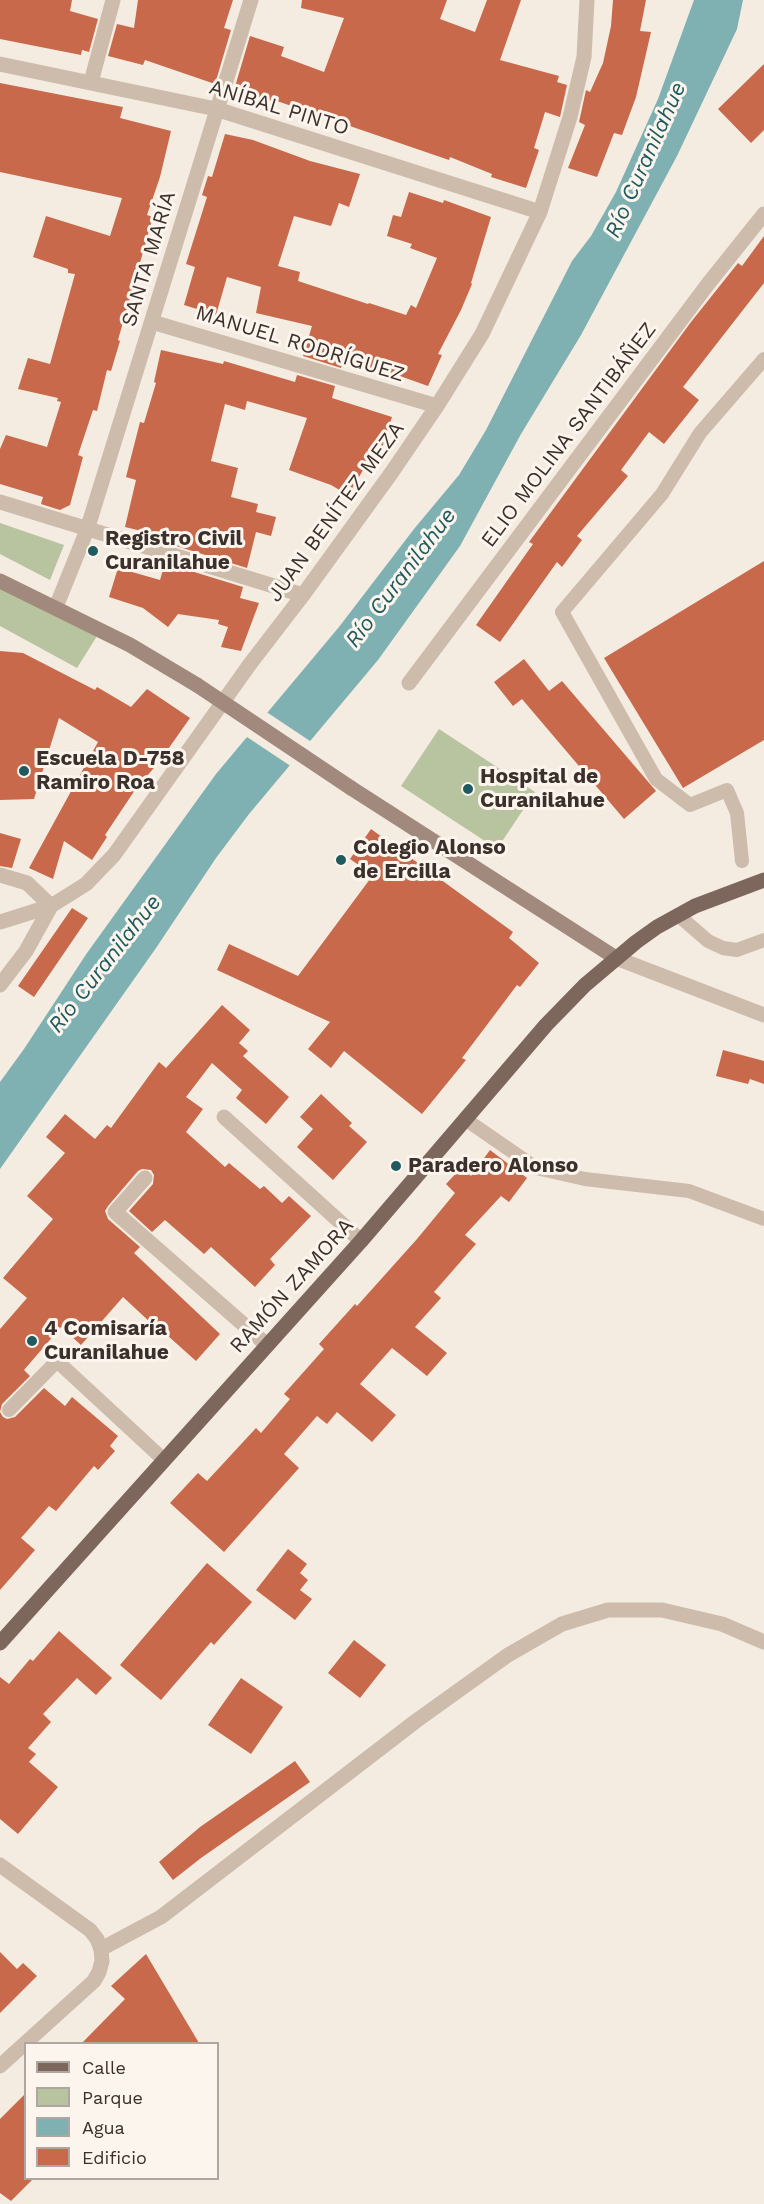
<!DOCTYPE html>
<html>
<head>
<meta charset="utf-8">
<style>
	body { margin:0 }
	#map { position:relative; width:764px; height:2204px; overflow:hidden; background:#f4ebe1; font-family:"Work Sans",sans-serif }
	canvas { display:block }
	.legend { position:absolute; left:24px; top:2042px; width:195px; height:138px; box-sizing:border-box; background:#fbf5ee; border:2px solid #aea6a0; margin:0; padding:8px 10px; list-style:none; font-size:18px; color:#3b302b }
	.legend li { display:flex; align-items:center; gap:12px; height:30px }
	.legend b { width:30px; border:2px solid #aea6a0 }
</style>
</head>
<body>
<div id="map">
<canvas width="764" height="2204"></canvas>
<ul class="legend">
<li><b style="height:8px;background:#7d675c"></b>Calle</li>
<li><b style="height:16px;background:#b8c4a0"></b>Parque</li>
<li><b style="height:16px;background:#7fb0b2"></b>Agua</li>
<li><b style="height:16px;background:#c8694b"></b>Edificio</li>
</ul>
</div>
<script>
const ctx = document.querySelector('canvas').getContext('2d');
ctx.lineJoin = 'round';
function paint(path, color) {
  ctx.fillStyle = color;
  ctx.fill(path, 'evenodd');
}
function shape(rows) {
  const path = new Path2D();
  for (const r of rows) {
    path.moveTo(r[0], r[1]);
    for (let i = 2; i < r.length; i += 2) path.lineTo(r[i], r[i + 1]);
  }
  return path;
}
function strokePath(path, color, width, dash) {
  ctx.strokeStyle = color;
  ctx.lineWidth = width;
  ctx.lineCap = dash ? 'butt' : 'round';
  ctx.setLineDash(dash || []);
  ctx.stroke(path);
}
function drawText(font, color, halo, rows, align = 'center') {
  ctx.font = font + ' "Work Sans",sans-serif';
  ctx.lineWidth = 6;
  ctx.setLineDash([]);
  ctx.textBaseline = 'middle';
  ctx.strokeStyle = halo;
  ctx.fillStyle = color;
  for (const [text, x, y, turn = 0] of rows) {
    ctx.save();
    ctx.translate(x, y);
    ctx.rotate((+turn || 0) * Math.PI / 180);
    ctx.textAlign = isNaN(turn) ? turn : align;
    if (halo) ctx.strokeText(text, 0, 0);
    ctx.fillText(text, 0, 0);
    ctx.restore();
  }
}
const green = shape([
	[0,523,64,545,50,580,0,554],
	[0,579,97,636,77,668,0,626],
	[439,729,535,792,497,849,401,786]
]);
const water = shape([
	[694,0,743,0,737,29,677,156,581,335,521,434,460,546,378,660,249,814,216,858,156,948,0,1169,0,1082,24,1049,87,953,216,774,339,627,414,529,459,475,486,430,572,261,591,236,616,192,658,99]
]);
const pier = shape([
	[265,711,313,743,292,767,244,735]
]);
const building = shape([
	[0,0,72,0,70,11,98,19,89,52,82,50,81,55,0,39],
	[138,0,233,0,224,28,231,30,215,84,145,60,143,65,108,56,117,24,134,28],
	[302,0,447,0,440,19,475,32,487,0,521,0,500,60,559,76,557,82,567,85,560,117,545,112,534,148,539,150,526,188,491,177,492,174,450,157,449,160,274,100,274,102,234,90,250,36,284,47,281,56,324,72,344,18,301,8],
	[613,0,646,0,640,31,651,32,636,97,622,135,614,133,597,177,568,168,585,125,579,122,586,90,590,92,603,63,611,26],
	[764,64,764,130,751,143,718,109],
	[0,83,123,107,120,118,171,131,160,177,147,215,153,217,118,340,120,341,111,371,107,370,97,411,93,410,78,455,83,457,70,505,60,510,41,504,43,497,0,484,0,449,6,435,47,447,61,402,57,401,58,398,18,389,28,358,50,364,75,274,68,273,68,269,33,257,46,216,110,236,122,198,0,172],
	[225,134,253,140,310,161,360,174,349,207,339,203,331,226,294,216,278,266,300,272,298,281,368,304,369,303,406,315,411,305,416,308,437,258,410,248,412,244,387,236,393,215,401,217,409,192,443,203,444,200,491,217,471,283,472,284,461,310,438,354,442,355,428,386,397,375,343,362,341,368,303,356,312,326,256,313,261,287,227,277,216,315,184,305,195,267,186,264,207,197,202,195,208,176,212,177],
	[764,236,764,283,683,387,699,400,664,444,649,432,621,470,628,476,577,536,582,540,562,567,557,562,500,642,476,625,533,544,529,542,691,322,738,263,742,266],
	[161,350,223,364,224,361,295,382,297,375,335,386,332,398,392,417,381,451,376,449,348,495,331,485,289,470,307,418,247,401,245,410,225,404,211,461,238,468,231,497,258,504,256,512,276,517,271,536,256,532,247,568,170,544,171,538,125,527,136,480,126,477,140,422,144,423,156,383,154,382],
	[764,561,764,740,683,788,604,658],
	[165,563,243,587,240,598,259,603,241,651,221,647,228,627,218,624,219,620,178,614,168,627,143,608,109,597,118,568,160,580],
	[0,651,23,653,95,690,97,687,131,707,147,689,190,718,159,762,135,790,105,835,107,837,92,860,64,841,53,879,29,868,98,742,59,718,34,799,0,800],
	[524,659,549,691,562,681,656,791,624,819,522,699,513,706,494,682],
	[371,829,513,932,509,938,539,963,520,987,517,985,462,1058,466,1060,422,1114,344,1051,331,1068,308,1049,330,1022,217,970,229,944,298,976,373,875,350,859],
	[0,833,21,839,12,868,0,866],
	[72,908,88,918,34,997,18,986],
	[222,1005,250,1030,239,1043,248,1051,243,1056,289,1097,266,1124,236,1098,242,1090,212,1063,186,1097,203,1109,186,1132,225,1167,229,1163,260,1189,264,1186,282,1203,289,1196,311,1216,270,1259,275,1265,255,1287,211,1247,204,1254,165,1220,152,1232,129,1211,153,1184,154,1175,151,1170,142,1169,138,1171,108,1206,105,1211,108,1219,140,1247,134,1253,220,1334,196,1361,167,1335,166,1337,123,1297,81,1345,61,1327,24,1370,30,1376,2,1404,0,1412,3,1417,7,1419,15,1417,44,1388,65,1406,72,1397,118,1436,110,1446,115,1451,98,1470,94,1466,56,1511,49,1506,21,1538,35,1550,0,1590,0,1329,27,1298,3,1278,53,1219,27,1196,65,1153,46,1137,65,1114,95,1139,107,1125,111,1128,159,1062,166,1068],
	[723,1050,764,1061,764,1084,750,1079,748,1084,716,1076],
	[321,1094,352,1123,349,1126,367,1142,333,1180,297,1147,313,1129,300,1117],
	[490,1150,527,1178,509,1202,501,1196,465,1235,476,1244,434,1292,441,1298,415,1327,447,1353,427,1376,392,1348,360,1384,396,1415,372,1442,337,1412,327,1424,317,1416,284,1454,299,1468,224,1552,170,1503,198,1473,207,1481,256,1428,261,1433,290,1399,284,1394,324,1349,319,1344,355,1304,357,1306,417,1239,455,1193,446,1184,462,1167,471,1176],
	[288,1549,307,1564,300,1573,308,1580,300,1590,312,1599,295,1620,256,1590],
	[207,1563,252,1602,214,1645,211,1642,161,1700,120,1665],
	[59,1631,112,1678,96,1695,77,1678,43,1714,51,1722,28,1748,36,1754,29,1762,58,1787,18,1834,0,1819,0,1677,9,1684,30,1659,33,1661],
	[354,1640,386,1665,360,1698,328,1673],
	[241,1678,283,1707,251,1754,208,1725],
	[295,1761,310,1782,201,1858,173,1880,159,1862,200,1827],
	[0,1952,17,1969,23,1963,37,1976,0,2013],
	[146,1954,199,2043,82,2043,125,1999,111,1986],
	[26,2093,26,2178,32,2180,11,2201,0,2193,0,2119]
]);
const service = shape([
	[742,861,737,813,727,790,690,805,656,779,562,612,662,494,700,433,764,359],
	[678,915,708,941,723,948,737,950,764,940],
	[465,1119,536,1168,585,1179,689,1191,764,1219],
	[9,1410,57,1361,164,1460]
]);
const minor = shape([
	[0,64,216,109,540,212],
	[91,82,113,0],
	[152,322,437,406],
	[0,502,303,595],
	[56,607,87,530,251,0],
	[409,683,708,284,764,214],
	[0,875,27,883,51,906],
	[0,922,51,906],
	[616,958,764,1015],
	[0,985,26,951,51,906,86,884,114,855,250,664,303,595,392,472,437,406,482,334,540,212,570,117,584,57,587,0],
	[224,1117,361,1241],
	[145,1178,115,1212,267,1345],
	[101,1949,161,1917,416,1721,508,1655,562,1624,608,1610,662,1610,722,1624,764,1642]
]);
const tertiary = shape([
	[0,1865,90,1930,97,1939,101,1949,102,1961,99,1972,94,1981,0,2066]
]);
const secondary = shape([
	[0,581,130,645,197,685],
	[351,788,616,958]
]);
const primary = shape([
	[0,1643,361,1241,546,1025,585,985,636,942,657,927,695,906,764,880]
]);
const secondaryBridge = shape([
	[197,685,351,788]
]);
const markers = [
	[93,551,6,"#1f5a5e"],
	[24,771,6,"#1f5a5e"],
	[468,789,6,"#1f5a5e"],
	[341,860,6,"#1f5a5e"],
	[396,1166,6,"#1f5a5e"],
	[32,1341,6,"#1f5a5e"]
];
const streetNames = [
	["ANÍBAL PINTO",279,108,17],
	["SANTA MARÍA",149,259,-73],
	["MANUEL RODRÍGUEZ",300,344,17],
	["ELIO MOLINA SANTIBÁÑEZ",569,435,-53],
	["JUAN BENÍTEZ MEZA",336,512,-54],
	["RAMÓN ZAMORA",292,1286,-48]
];
const poiNames = [
	["Registro Civil",105,539],
	["Curanilahue",105,563],
	["Escuela D-758",36,759],
	["Ramiro Roa",36,783],
	["Hospital de",480,777],
	["Curanilahue",480,801],
	["Colegio Alonso",353,848],
	["de Ercilla",353,872],
	["Paradero Alonso",408,1166],
	["4 Comisaría",44,1329],
	["Curanilahue",44,1353]
];
const waterNames = [
	["Río Curanilahue",646,160,-66],
	["Río Curanilahue",401,578,-53],
	["Río Curanilahue",105,964,-52]
];
paint(green, '#b8c4a0');
paint(water, '#7fb0b2');
paint(pier, '#f4ebe1');
paint(building, '#c8694b');
strokePath(service, '#cdbbac', 14);
strokePath(minor, '#cdbbac', 15);
strokePath(tertiary, '#cdbbac', 15);
strokePath(secondary, '#a18a7d', 15);
strokePath(primary, '#7d675c', 15);
strokePath(secondaryBridge, '#a18a7d', 15);
for (const [x, y, r, color] of markers) {
  const dot = new Path2D();
  dot.arc(x, y, r, 0, 2 * Math.PI);
  ctx.fillStyle = color;
  ctx.fill(dot);
  strokePath(dot, '#fbf5ee', 2);
}
drawText('21px', '#3b302b', '#fbf5ee', streetNames);
drawText('bold 21px', '#3b302b', '#fbf5ee', poiNames, 'left');
drawText('italic 22px', '#1f5a5e', '#fbf5ee', waterNames);
</script>
</body>
</html>
